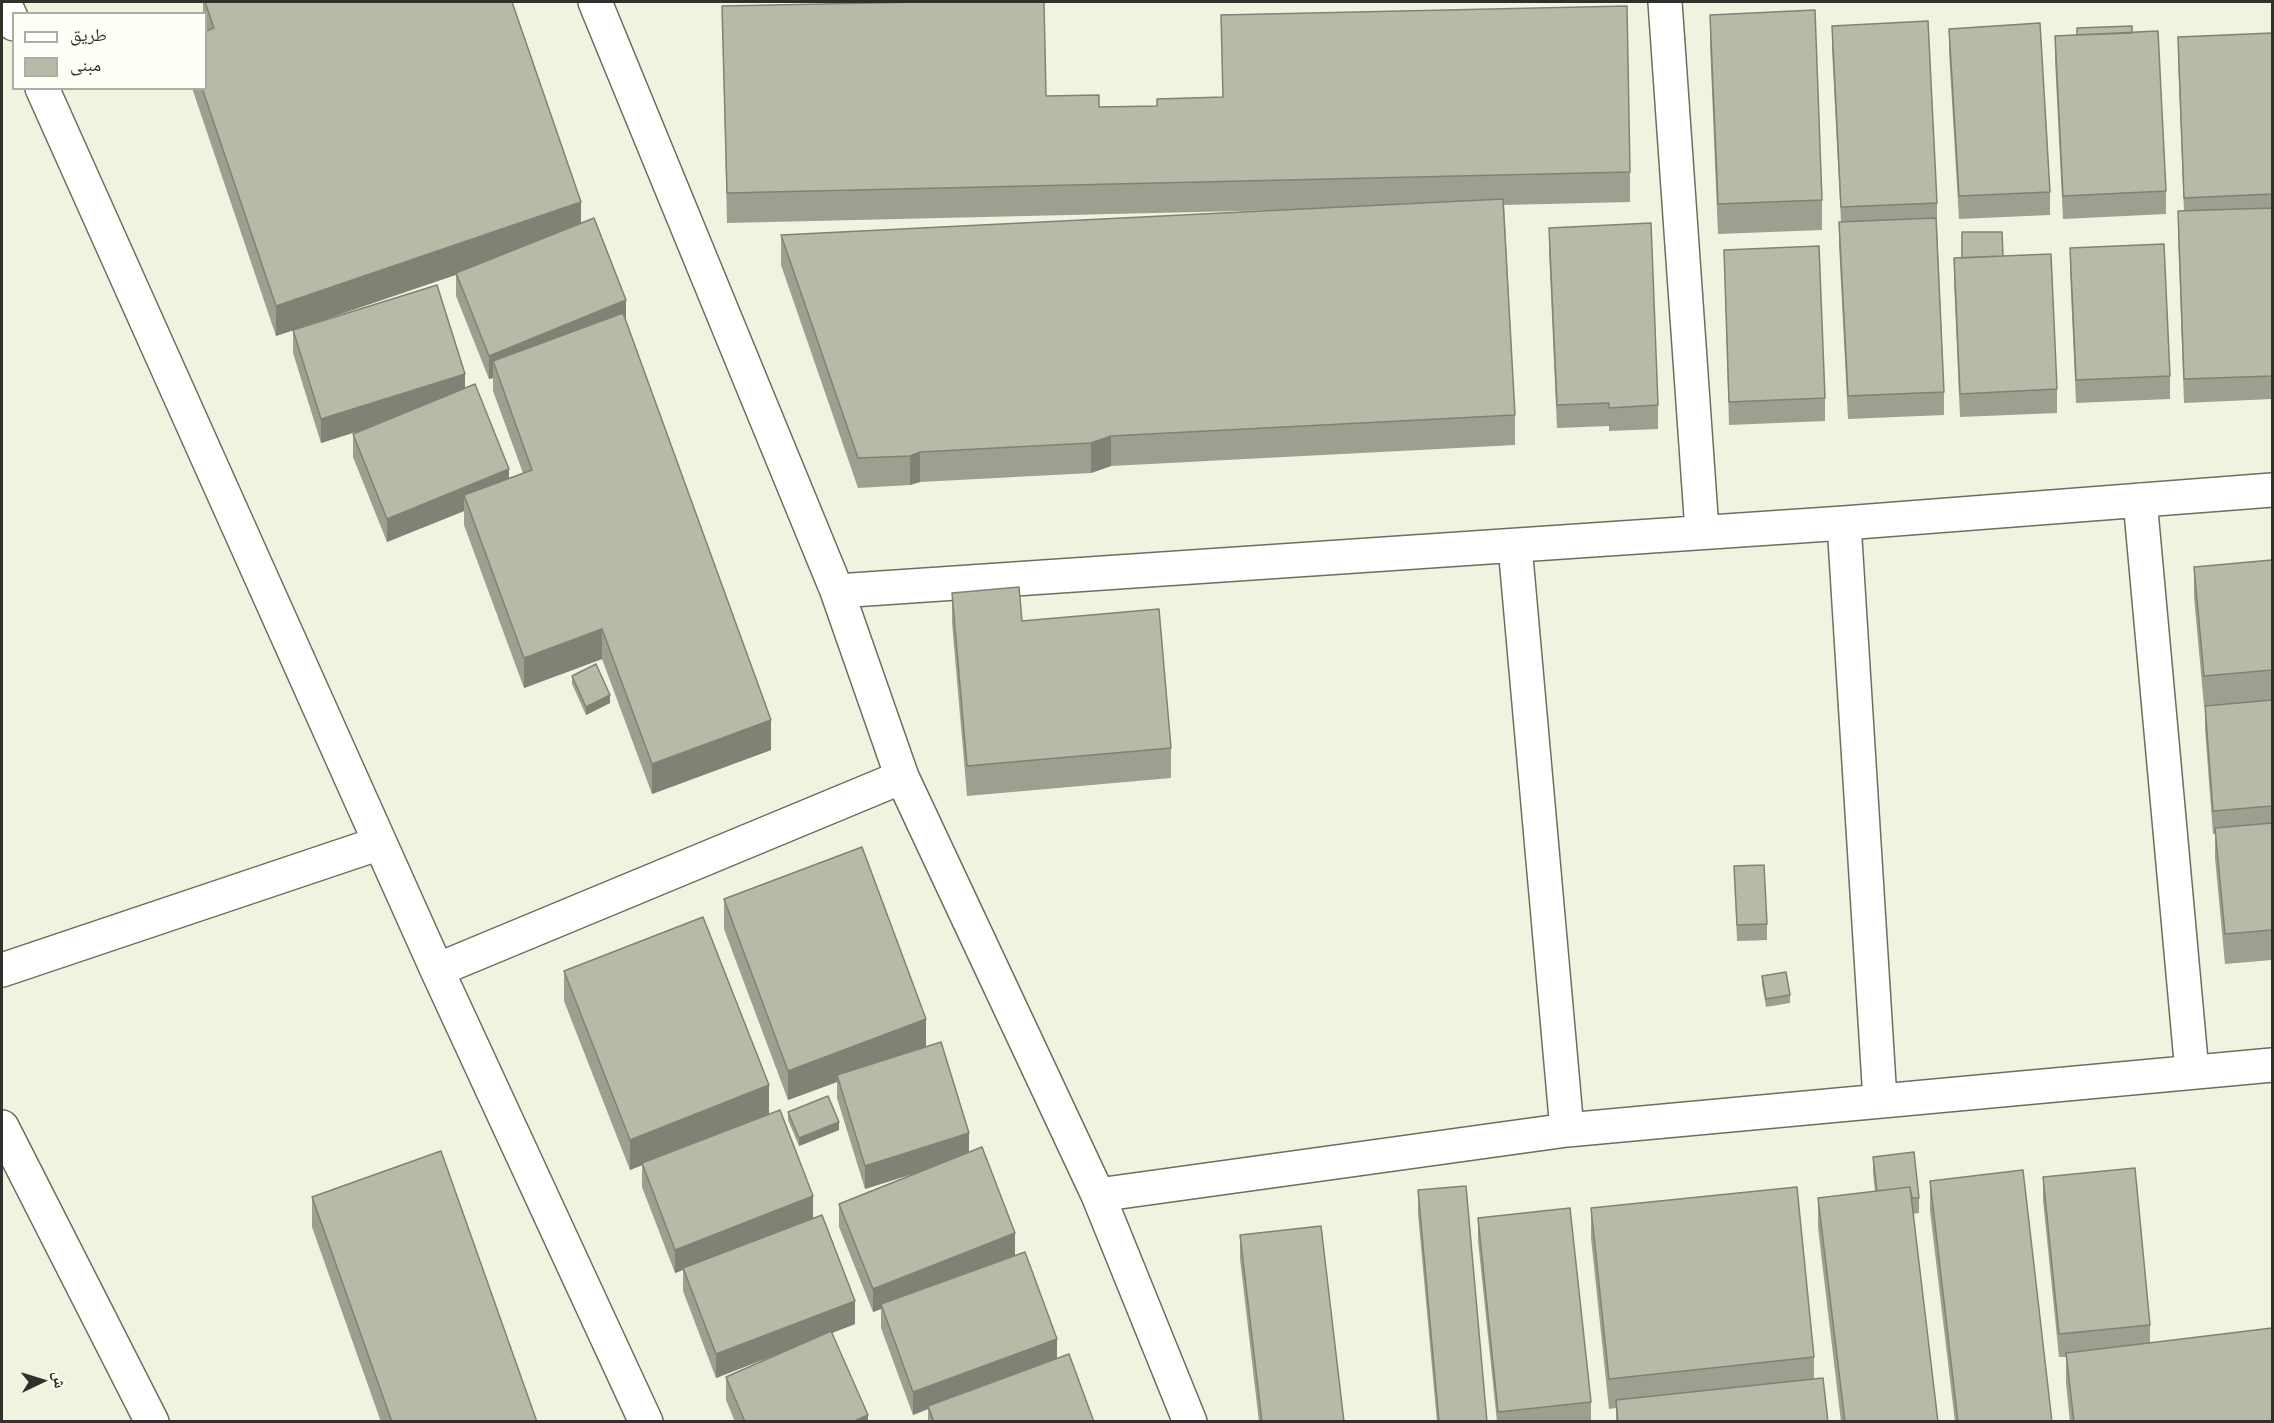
<!DOCTYPE html>
<html>
<head>
<meta charset="utf-8">
<style>
	body { margin:0 }
	#map { position:relative; width:2274px; height:1423px; overflow:hidden; background:#f1f3e0; font-family:"IBM Plex Serif","Noto Naskh Arabic",serif }
	canvas { display:block }
	.frame { position:absolute; inset:0; border:3px solid #30312a; pointer-events:none }
	.legend { position:absolute; left:12px; top:12px; width:195px; height:78px; box-sizing:border-box; background:#fefff7; border:2px solid #acada5; margin:0; padding:8px 10px; list-style:none; font-size:18px; color:#30312a }
	.legend li { display:flex; align-items:center; gap:12px; height:30px }
	.legend b { width:30px; border:2px solid #acada5 }
	.north { position:absolute; left:12px; top:1351px; width:60px; height:60px; -webkit-text-stroke:4px #fefff7; paint-order:stroke; rotate:86deg; font-size:16px; font-weight:700; line-height:24px; text-align:center; color:#30312a }
	.north::after { content:''; display:block; margin:auto; width:21px; height:27px; background:#30312a; clip-path:polygon(50% 0,100% 100%,50% 72%,0 100%) }
</style>
</head>
<body>
<div id="map">
<canvas width="2274" height="1423"></canvas>
<div class="frame"></div>
<ul class="legend">
<li><b style="height:8px;background:#fff"></b>طريق</li>
<li><b style="height:16px;background:#b8b9a7"></b>مبنى</li>
</ul>
<div class="north">ش</div>
</div>
<script>
const ctx = document.querySelector('canvas').getContext('2d');
ctx.lineJoin = 'round';
function shape(rows) {
  const path = new Path2D();
  for (const r of rows) {
    path.moveTo(r[0], r[1]);
    for (let i = 2; i < r.length; i += 2) path.lineTo(r[i], r[i + 1]);
  }
  return path;
}
function strokePath(path, color, width, dash) {
  ctx.strokeStyle = color;
  ctx.lineWidth = width;
  ctx.lineCap = dash ? 'butt' : 'round';
  ctx.setLineDash(dash || []);
  ctx.stroke(path);
}
function paint(path, color) {
  ctx.fillStyle = color;
  ctx.fill(path, 'evenodd');
}
const minor = shape([
	[4,2,14,24],
	[595,2,837,591,902,777,1098,1195,1190,1422],
	[1665,2,1702,531],
	[42,88,437,970,646,1422],
	[2140,500,2192,1072],
	[1844,523,1880,1100],
	[1515,546,1567,1130],
	[837,591,1844,523,2272,490],
	[2,970,380,843],
	[437,970,902,777],
	[2,1127,152,1422],
	[1098,1195,1567,1130,2272,1065]
]);
const wall = shape([
	[203,2,512,2,581,223,626,323,771,750,652,794,602,659,524,688,464,525,464,511,387,542,353,457,353,434,368,428,321,443,293,353,293,330,465,388,509,478,523,473,493,391,493,378,489,379,456,296,456,275,276,336,192,88,206,88,206,14,203,14],
	[722,6,1046,96,1099,107,1157,106,1223,97,1221,15,1630,172,1630,202,1504,205,1515,415,1515,445,1111,466,1091,473,920,482,910,485,858,488,781,265,781,235,1283,210,727,223],
	[1710,15,1822,200,1822,230,1718,234,1710,45],
	[1832,26,1937,203,1937,226,1944,392,1944,415,1848,419,1839,245,1839,222,1841,222,1832,49],
	[1949,29,2050,192,2050,215,1959,219,1949,52],
	[2132,33,2166,191,2166,214,2063,219,2055,60,2055,36],
	[2272,33,2272,399,2184,403,2178,235,2178,211,2184,211,2178,60,2178,37],
	[1549,228,1658,405,1658,429,1609,431,1609,426,1557,428,1549,251],
	[2070,248,2170,376,2170,399,2076,403,2070,271],
	[1724,250,1825,398,1825,421,1729,425],
	[2003,256,2057,389,2057,413,1960,417,1954,281,1954,258],
	[2272,560,2272,960,2225,964,2215,858,2215,834,2213,834,2205,729,2205,706,2204,706,2194,597,2194,567],
	[952,593,1022,621,1171,748,1171,778,967,796,952,623],
	[572,676,610,703,586,715,572,684],
	[1734,866,1767,924,1767,940,1737,941],
	[724,899,926,1047,969,1152,1015,1256,1057,1359,1094,1422,928,1422,928,1409,913,1415,881,1328,881,1309,873,1312,839,1227,839,1204,915,1173,865,1189,837,1098,837,1082,788,1100,724,929],
	[564,971,769,1114,813,1218,855,1324,832,1333,868,1422,735,1422,726,1400,726,1377,795,1347,716,1378,683,1291,683,1270,675,1273,642,1187,642,1165,630,1170,564,1001],
	[1762,976,1790,995,1790,1003,1766,1007,1762,984],
	[788,1112,839,1130,799,1146,788,1120],
	[1873,1157,1919,1198,1919,1213,1913,1214,1938,1422,1841,1422,1818,1228,1818,1198,1875,1192,1873,1173],
	[2043,1177,2150,1325,2150,1343,2272,1422,2070,1422,2066,1383,2066,1357,2059,1357,2043,1200],
	[1930,1181,2052,1422,1955,1422,1930,1211],
	[1418,1190,1487,1422,1437,1422,1418,1214],
	[2272,1196,2272,1238,2271,1227,2271,1197],
	[312,1197,537,1422,381,1422,312,1227],
	[1591,1208,1814,1357,1814,1379,1828,1422,1616,1422,1616,1408,1609,1409,1591,1238],
	[1478,1218,1591,1402,1591,1422,1497,1422,1478,1241],
	[1240,1235,1344,1422,1259,1422,1240,1259]
]);
const shadedWall = shape([
	[581,202,581,232,276,336,276,306],
	[626,300,626,323,493,361,493,378,489,379,489,356],
	[465,374,465,397,321,443,321,419],
	[1111,436,1111,466,1091,473,1091,443],
	[920,452,920,482,910,485,910,456],
	[509,469,509,492,464,495,464,511,387,542,387,519],
	[602,629,602,659,524,688,524,658],
	[610,695,610,703,586,715,586,707],
	[771,720,771,750,652,794,652,764],
	[926,1019,926,1049,837,1075,837,1082,788,1100,788,1071],
	[769,1085,769,1115,630,1170,630,1140],
	[839,1122,839,1130,799,1146,799,1138],
	[969,1133,969,1156,865,1189,865,1166],
	[813,1196,813,1219,675,1273,675,1250],
	[1015,1233,1015,1256,881,1304,881,1309,873,1312,873,1289],
	[855,1301,855,1324,716,1378,716,1354],
	[1057,1339,1057,1363,928,1406,928,1409,913,1415,913,1392],
	[868,1415,868,1422,852,1422]
]);
const building = shape([
	[205,2,512,2,581,202,276,306,202,88,206,88,206,31,214,28,205,2],
	[921,2,1044,2,1046,96,1099,95,1099,107,1157,106,1157,99,1223,97,1221,15,1627,6,1630,172,727,193,722,6,921,2],
	[1815,10,1822,200,1718,204,1710,15,1815,10],
	[1928,21,1937,203,1841,207,1832,26,1928,21],
	[2040,23,2050,192,1959,196,1949,29,2040,23],
	[2132,26,2132,33,2077,35,2077,28,2132,26],
	[2158,31,2166,191,2063,196,2055,36,2158,31],
	[2272,33,2272,194,2184,198,2178,37,2272,33],
	[1503,199,1515,415,1111,436,1091,443,920,452,910,456,858,458,781,235,1503,199],
	[2272,208,2272,376,2184,379,2178,211,2272,208],
	[594,218,626,300,489,356,456,273,594,218],
	[1936,218,1944,392,1848,396,1839,222,1936,218],
	[1651,223,1658,405,1609,408,1609,403,1557,405,1549,228,1651,223],
	[1962,232,2002,232,2003,256,1962,258,1962,232],
	[2164,244,2170,376,2076,380,2070,248,2164,244],
	[1819,246,1825,398,1729,402,1724,250,1819,246],
	[2051,254,2057,389,1960,394,1954,258,2051,254],
	[437,285,465,374,321,419,293,330,437,285],
	[623,313,771,720,652,764,602,629,524,658,464,495,532,470,493,361,623,313],
	[475,384,509,469,387,519,353,434,475,384],
	[2272,560,2272,670,2204,676,2194,567,2272,560],
	[1019,587,1022,621,1159,609,1171,748,967,766,952,593,1019,587],
	[596,664,610,695,586,707,572,676,596,664],
	[2272,700,2272,806,2213,811,2205,706,2272,700],
	[2272,823,2272,930,2225,934,2215,828,2272,823],
	[862,847,926,1019,788,1071,724,899,862,847],
	[1764,865,1767,924,1737,925,1734,866,1764,865],
	[703,917,769,1085,630,1140,564,971,703,917],
	[1786,972,1790,995,1766,999,1762,976,1786,972],
	[941,1042,969,1133,865,1166,837,1075,941,1042],
	[828,1096,839,1122,799,1138,788,1112,828,1096],
	[780,1110,813,1196,675,1250,642,1163,780,1110],
	[982,1147,1015,1233,873,1289,839,1204,982,1147],
	[441,1151,537,1422,392,1422,312,1197,441,1151],
	[1914,1152,1919,1198,1912,1198,1910,1187,1877,1191,1873,1157,1914,1152],
	[2135,1168,2150,1325,2059,1334,2043,1177,2135,1168],
	[2023,1170,2052,1422,1958,1422,1930,1181,2023,1170],
	[1466,1186,1487,1422,1439,1422,1418,1190,1466,1186],
	[1797,1187,1814,1357,1609,1379,1591,1208,1797,1187],
	[1910,1187,1938,1422,1845,1422,1818,1198,1910,1187],
	[1570,1208,1591,1402,1498,1412,1478,1218,1570,1208],
	[822,1215,855,1301,716,1354,683,1268,822,1215],
	[1321,1226,1344,1422,1262,1422,1240,1235,1321,1226],
	[1025,1252,1057,1339,913,1392,881,1304,1025,1252],
	[2272,1328,2272,1422,2074,1422,2066,1353,2272,1328],
	[831,1331,868,1415,852,1422,745,1422,726,1377,831,1331],
	[1069,1354,1094,1422,934,1422,928,1406,1069,1354],
	[1823,1378,1828,1422,1618,1422,1616,1400,1823,1378]
]);
strokePath(minor, '#6d6e5d', 36);
strokePath(minor, '#fff', 33);
paint(wall, '#9e9f90');
paint(shadedWall, '#818275');
paint(building, '#b8b9a7');
strokePath(building, '#818275', 1.5);
</script>
</body>
</html>
